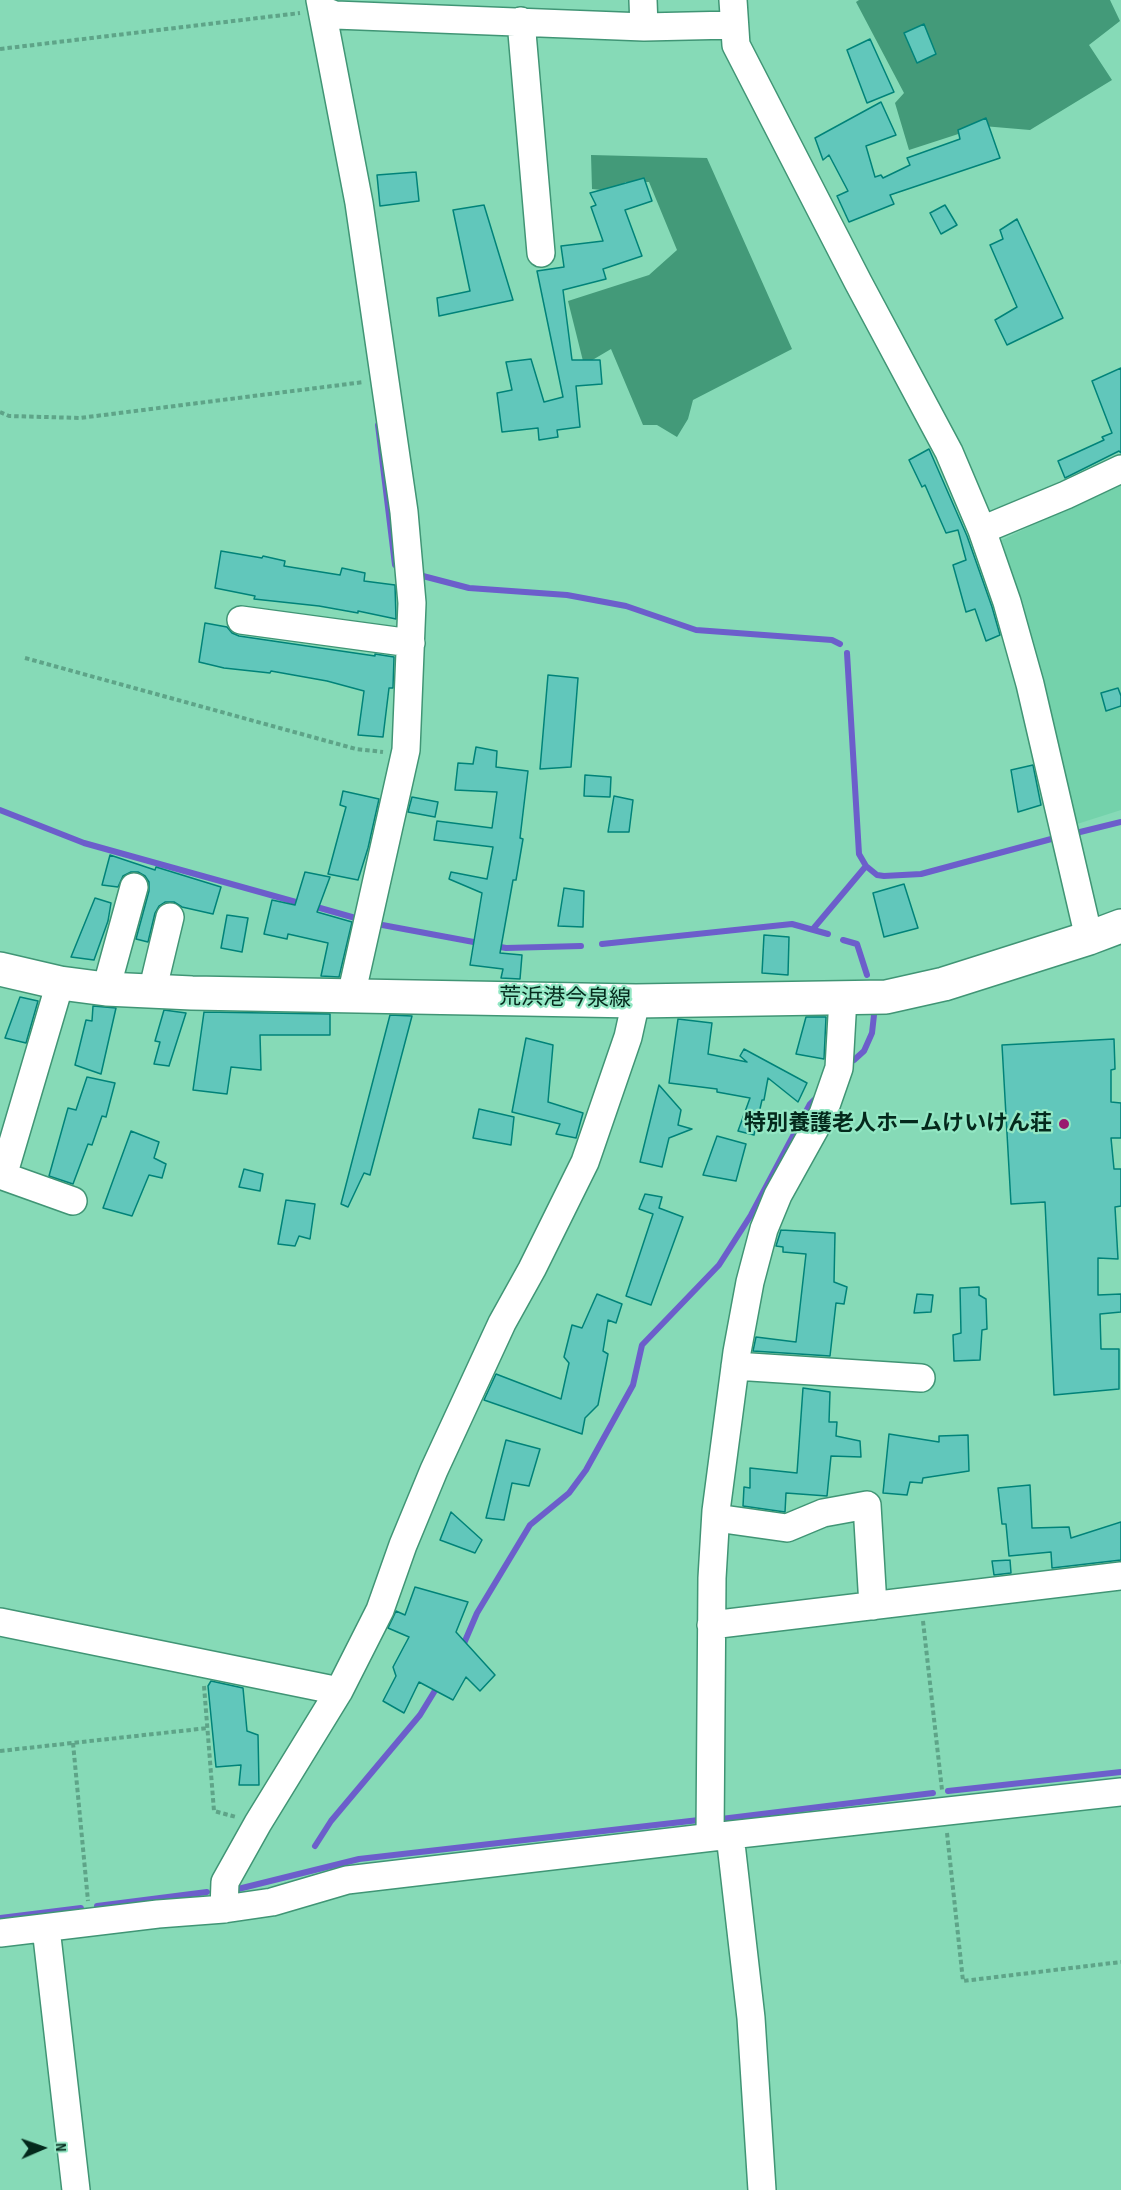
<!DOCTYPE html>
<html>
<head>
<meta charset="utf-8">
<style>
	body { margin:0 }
	#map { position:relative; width:1121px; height:2190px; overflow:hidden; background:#86dab7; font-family:"Sofia Sans Condensed",sans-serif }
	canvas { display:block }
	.north { position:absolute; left:12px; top:2118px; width:60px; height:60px; -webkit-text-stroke:4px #93e7c4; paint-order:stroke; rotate:88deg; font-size:16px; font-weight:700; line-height:24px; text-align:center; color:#04291c }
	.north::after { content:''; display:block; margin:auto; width:21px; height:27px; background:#04291c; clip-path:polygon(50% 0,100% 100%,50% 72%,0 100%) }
</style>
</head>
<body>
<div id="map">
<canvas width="1121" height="2190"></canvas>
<div class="north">N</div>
</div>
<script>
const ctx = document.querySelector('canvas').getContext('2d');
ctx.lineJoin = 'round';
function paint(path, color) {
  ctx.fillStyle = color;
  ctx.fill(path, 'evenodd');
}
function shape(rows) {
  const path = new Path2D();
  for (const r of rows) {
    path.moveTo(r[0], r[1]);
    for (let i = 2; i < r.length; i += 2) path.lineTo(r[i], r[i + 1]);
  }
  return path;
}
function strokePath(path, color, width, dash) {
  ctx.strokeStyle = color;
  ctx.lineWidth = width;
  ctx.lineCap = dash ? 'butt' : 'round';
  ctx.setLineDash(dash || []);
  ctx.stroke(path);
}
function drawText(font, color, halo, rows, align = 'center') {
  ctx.font = font + ' "Sofia Sans Condensed","Noto Sans JP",sans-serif';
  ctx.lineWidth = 4.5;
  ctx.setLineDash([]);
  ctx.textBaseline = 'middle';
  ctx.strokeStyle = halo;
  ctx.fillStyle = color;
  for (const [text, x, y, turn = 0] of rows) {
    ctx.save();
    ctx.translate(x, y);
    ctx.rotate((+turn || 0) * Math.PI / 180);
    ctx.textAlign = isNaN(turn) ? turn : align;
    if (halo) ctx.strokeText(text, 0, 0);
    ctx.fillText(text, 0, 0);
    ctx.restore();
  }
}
const built = shape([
	[1121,482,1121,810,1077,824,1002,540]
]);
const forest = shape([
	[859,0,1110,0,1120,21,1089,45,1112,80,1030,130,983,126,909,150,895,103,904,93,856,2],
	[591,155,707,158,792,349,693,400,688,419,677,437,657,425,643,425,611,349,584,365,568,301,649,275,677,250,649,182,625,182,622,192,592,189]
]);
const stream = shape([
	[378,425,395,565,401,570],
	[419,575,469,588,567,595,626,606,696,630,832,640,840,644],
	[847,653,859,854,866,866,877,875,884,876,921,874,1055,838],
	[0,810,84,843,303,904],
	[1076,833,1121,822],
	[313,906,359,919],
	[377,924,479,943],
	[813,929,866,866],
	[843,940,857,944,867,975],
	[602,944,792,924,828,934],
	[495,946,506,948,581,946],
	[854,1060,864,1051,872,1033,874,1015],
	[462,1648,477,1613,530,1525,569,1493,586,1470,633,1385,642,1345,719,1265,751,1215,810,1104,817,1097],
	[948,1791,1121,1772],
	[721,1819,933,1793],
	[315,1846,331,1821,420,1715,439,1684],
	[234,1890,359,1859,699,1820],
	[97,1906,207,1892],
	[0,1918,81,1908]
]);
const building = shape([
	[924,24,936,54,917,63,904,33,924,24],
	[870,39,894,92,867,103,847,50,870,39],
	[881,102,896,135,866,146,875,177,881,175,883,178,910,165,907,158,960,139,958,130,986,118,1000,158,890,195,894,204,849,222,837,196,848,191,829,155,823,160,815,138,881,102],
	[416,172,419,201,380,206,377,175,416,172],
	[644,178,652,201,625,210,642,256,603,269,606,279,563,290,572,360,600,360,602,384,576,386,580,427,557,430,558,437,539,440,538,428,502,432,497,393,512,390,506,362,531,359,544,402,563,397,537,271,564,267,561,246,603,241,591,207,596,205,590,193,644,178],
	[484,205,513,300,439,316,437,298,470,291,453,210,484,205],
	[945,205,957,225,941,234,930,213,945,205],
	[1017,219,1063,318,1007,345,995,320,1017,307,990,245,1003,239,1000,230,1017,219],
	[1121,368,1121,453,1119,451,1065,478,1058,461,1104,440,1102,437,1112,433,1092,381,1121,368],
	[929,449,967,536,992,607,1000,635,986,641,975,609,966,612,953,565,966,560,958,530,946,533,925,485,922,487,909,460,929,449],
	[221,551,262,558,263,556,285,561,284,566,340,575,342,568,365,573,364,581,395,585,396,619,358,611,358,613,319,606,254,599,255,596,215,588,221,551],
	[205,623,227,627,232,633,239,636,375,656,375,654,394,657,393,688,389,688,383,737,358,735,364,691,327,681,271,671,270,673,224,668,199,662,205,623],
	[548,675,578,678,571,767,540,769,548,675],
	[1118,688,1121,696,1121,706,1106,711,1101,693,1118,688],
	[476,747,497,751,496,767,528,771,520,838,523,839,516,880,513,880,500,953,522,955,520,979,501,978,503,969,470,965,482,893,449,879,451,872,487,879,493,847,434,840,437,821,492,828,497,792,455,790,458,763,473,764,476,747],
	[1033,765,1041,805,1018,812,1011,770,1033,765],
	[585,775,611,777,610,797,584,796,585,775],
	[343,791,379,799,368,848,358,880,328,874,346,807,340,805,343,791],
	[614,796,633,800,629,832,608,832,614,796],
	[412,797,438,802,435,817,408,812,412,797],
	[110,855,155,870,156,867,221,887,213,914,182,907,174,902,165,902,159,906,155,913,148,942,136,939,149,891,149,882,145,876,138,872,131,872,123,876,118,887,102,885,110,855],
	[305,872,330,877,317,912,352,922,339,977,321,976,328,943,288,934,287,939,264,934,272,900,295,905,305,872],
	[904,884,918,928,884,937,873,893,904,884],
	[564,888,584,891,583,927,558,926,564,888],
	[95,898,111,903,108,921,94,960,71,957,95,898],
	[227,915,248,918,242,952,221,948,227,915],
	[764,935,789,937,788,975,762,973,764,935],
	[20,997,38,1001,26,1043,5,1038,20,997],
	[93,1006,116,1008,101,1074,75,1065,86,1020,92,1021,93,1006],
	[164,1010,186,1013,169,1066,154,1064,160,1042,155,1041,164,1010],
	[204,1012,330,1014,330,1035,260,1035,261,1070,231,1067,227,1094,193,1090,204,1012],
	[390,1015,412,1016,370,1175,364,1173,348,1207,341,1204,390,1015],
	[806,1017,826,1017,824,1059,796,1054,806,1017],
	[678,1019,712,1023,708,1054,747,1062,740,1056,744,1049,807,1083,798,1102,768,1078,764,1100,762,1100,754,1135,738,1131,750,1098,717,1092,717,1089,669,1083,678,1019],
	[526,1038,553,1045,548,1102,583,1113,576,1138,556,1134,560,1124,512,1112,526,1038],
	[1114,1039,1115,1069,1111,1070,1111,1102,1121,1103,1121,1138,1111,1138,1114,1169,1121,1169,1121,1206,1115,1207,1118,1259,1098,1258,1098,1295,1121,1294,1121,1312,1100,1314,1101,1349,1119,1349,1119,1389,1054,1395,1045,1202,1011,1204,1002,1045,1114,1039],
	[87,1077,115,1083,106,1117,102,1116,92,1145,88,1144,73,1184,49,1176,68,1108,76,1110,87,1077],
	[659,1085,681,1110,678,1125,692,1129,669,1138,662,1167,640,1162,659,1085],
	[479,1109,514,1117,511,1145,473,1138,479,1109],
	[131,1131,159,1142,154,1158,166,1164,162,1178,149,1175,132,1216,103,1208,131,1131],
	[717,1136,746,1144,736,1181,703,1175,717,1136],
	[244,1169,263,1174,260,1191,239,1187,244,1169],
	[645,1194,662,1197,659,1208,683,1217,651,1305,626,1296,653,1214,639,1209,645,1194],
	[286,1200,315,1204,310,1239,299,1236,295,1246,278,1244,286,1200],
	[781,1230,835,1233,834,1282,847,1287,844,1304,836,1303,830,1356,753,1351,756,1337,796,1342,806,1254,783,1252,783,1247,776,1246,781,1230],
	[979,1287,979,1295,986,1299,987,1329,982,1330,980,1360,954,1361,953,1335,961,1333,960,1288,979,1287],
	[597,1294,622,1304,616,1323,608,1320,603,1351,608,1354,598,1405,585,1418,582,1434,484,1400,496,1374,561,1399,569,1363,564,1357,572,1325,582,1328,597,1294],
	[917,1294,933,1295,931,1312,914,1313,917,1294],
	[803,1388,830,1392,829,1422,837,1422,836,1436,860,1441,861,1457,831,1456,827,1496,786,1493,785,1512,743,1506,744,1487,750,1488,750,1468,797,1473,803,1388],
	[889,1434,939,1442,939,1436,968,1435,969,1471,923,1478,922,1483,910,1482,907,1495,883,1493,889,1434],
	[506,1440,540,1449,529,1486,512,1483,504,1520,486,1518,506,1440],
	[1030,1485,1032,1528,1069,1527,1071,1538,1121,1522,1121,1560,1052,1568,1051,1552,1009,1556,1006,1524,1002,1524,998,1488,1030,1485],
	[451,1512,482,1540,475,1553,440,1540,451,1512],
	[1010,1560,1011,1573,994,1575,992,1561,1010,1560],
	[415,1587,468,1602,456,1632,495,1675,480,1691,466,1677,453,1700,419,1682,404,1713,383,1701,396,1676,393,1667,409,1637,388,1628,396,1611,405,1615,415,1587],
	[211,1681,243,1688,247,1731,258,1735,259,1785,239,1785,241,1765,216,1767,208,1686,211,1681]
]);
const path = shape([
	[0,49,300,13],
	[0,412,9,416,80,418,364,382],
	[25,658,356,749,383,752],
	[923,1621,942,1790],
	[204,1686,214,1811,236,1817],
	[73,1743,88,1901],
	[0,1751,208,1728],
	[947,1833,963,1981,1121,1962]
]);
const minor = shape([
	[320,0,359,203,404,512,412,603,406,750,351,996],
	[643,0,644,27],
	[733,0,736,45,858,282,949,452,982,530,1007,602,1030,684,1089,938],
	[322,10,335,15,644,27,733,25],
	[521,21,541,253],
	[982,530,1066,495,1121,469],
	[241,620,411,643],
	[106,989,134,887],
	[152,992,170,917],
	[0,1175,73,1201],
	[3,1176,60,983],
	[735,1366,921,1378],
	[716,1518,787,1528,823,1513,867,1505,873,1606],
	[0,1622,339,1691],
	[711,1625,1121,1576],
	[730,1835,751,2018,762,2190],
	[710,1837,712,1578,716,1511,737,1352,750,1282,764,1229,778,1195,823,1114,839,1068,843,998],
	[224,1909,225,1882,258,1823,339,1691,380,1610,403,1545,434,1470,502,1323,532,1269,585,1162,628,1037,636,1001],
	[46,1928,76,2190],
	[0,1933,158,1914,224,1909,272,1902,347,1880,730,1835,1121,1792]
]);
const major = shape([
	[0,969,60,983,106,989,192,993,636,1001,886,997,944,984,1089,938,1121,926]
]);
const markers = [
	[1064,1124,6,"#9a1a6f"]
];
const streetNames = [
	["荒浜港今泉線",565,999,1]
];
const poiNames = [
	["特別養護老人ホームけいけん荘",1052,1124]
];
paint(built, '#74d2ab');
paint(forest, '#439a79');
strokePath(stream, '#6c5ecb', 6);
paint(building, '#61c7bb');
strokePath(building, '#008379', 1.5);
strokePath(minor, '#409575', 30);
strokePath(major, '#409575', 36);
strokePath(path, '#5ea488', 4, [4.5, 3]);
strokePath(minor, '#fff', 27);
strokePath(major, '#fff', 33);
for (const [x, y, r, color] of markers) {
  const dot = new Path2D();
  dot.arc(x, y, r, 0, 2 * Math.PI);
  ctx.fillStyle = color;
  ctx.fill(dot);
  strokePath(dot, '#93e7c4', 2);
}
drawText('22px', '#04291c', '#93e7c4', streetNames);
drawText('bold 22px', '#04291c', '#93e7c4', poiNames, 'right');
</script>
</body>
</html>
